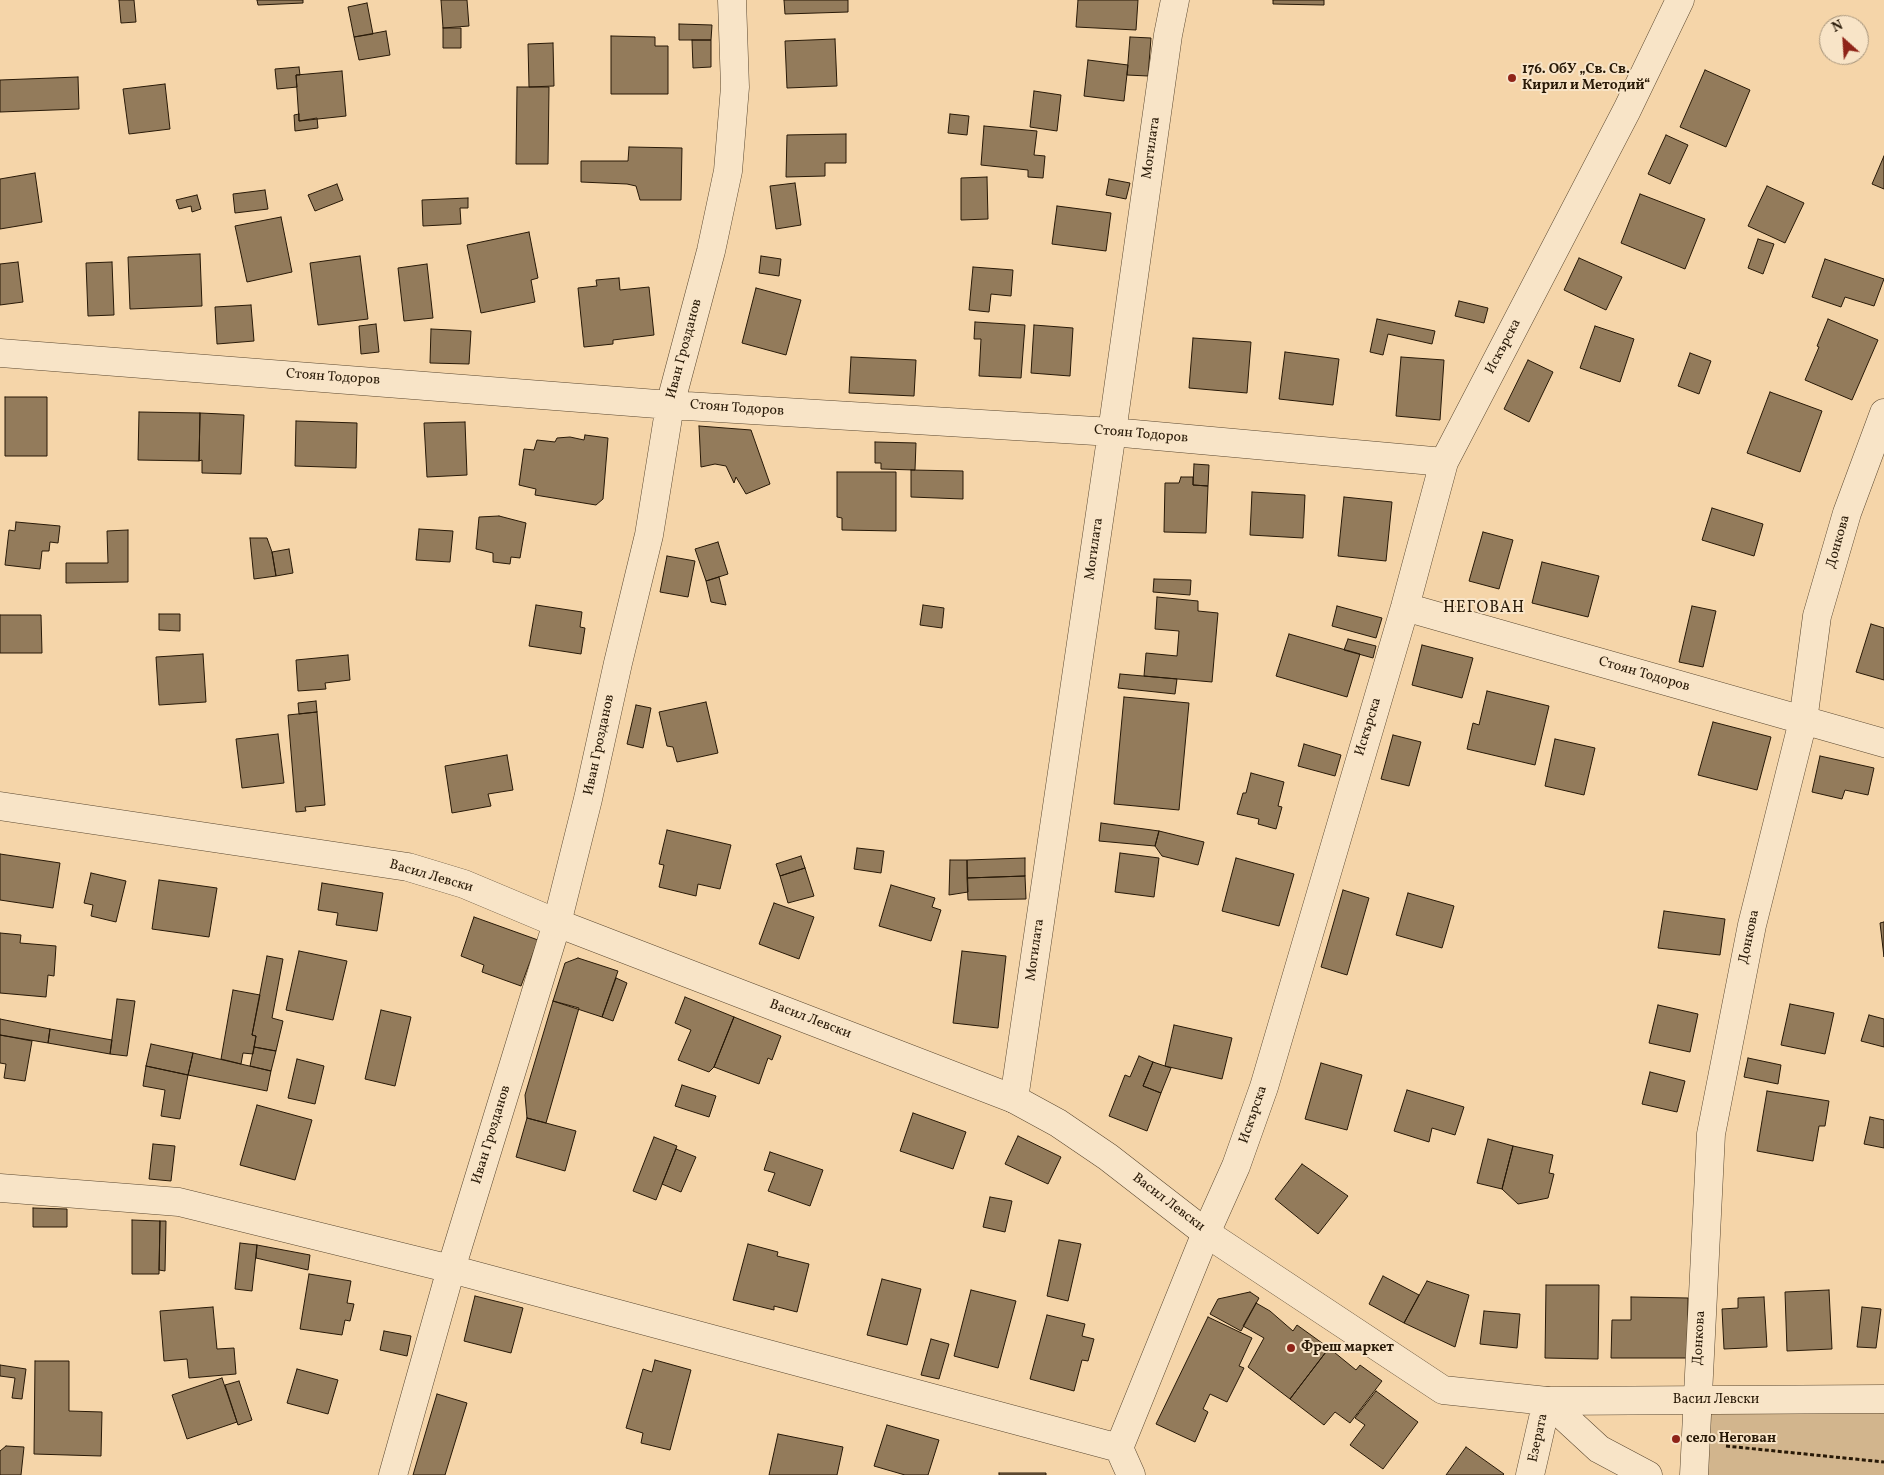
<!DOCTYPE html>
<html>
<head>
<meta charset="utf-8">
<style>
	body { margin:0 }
	#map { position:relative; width:1884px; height:1475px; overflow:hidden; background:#f5d5a9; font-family:Vollkorn,serif }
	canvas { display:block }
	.north { position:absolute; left:1819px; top:15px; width:50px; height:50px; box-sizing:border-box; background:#f8e4c7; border:1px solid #a5937a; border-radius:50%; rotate:334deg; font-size:14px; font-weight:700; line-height:20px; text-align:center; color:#281907 }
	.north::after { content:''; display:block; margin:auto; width:18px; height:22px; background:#8f2418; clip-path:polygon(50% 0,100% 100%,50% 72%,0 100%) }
</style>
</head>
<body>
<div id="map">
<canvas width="1884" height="1475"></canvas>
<div class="north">N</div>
</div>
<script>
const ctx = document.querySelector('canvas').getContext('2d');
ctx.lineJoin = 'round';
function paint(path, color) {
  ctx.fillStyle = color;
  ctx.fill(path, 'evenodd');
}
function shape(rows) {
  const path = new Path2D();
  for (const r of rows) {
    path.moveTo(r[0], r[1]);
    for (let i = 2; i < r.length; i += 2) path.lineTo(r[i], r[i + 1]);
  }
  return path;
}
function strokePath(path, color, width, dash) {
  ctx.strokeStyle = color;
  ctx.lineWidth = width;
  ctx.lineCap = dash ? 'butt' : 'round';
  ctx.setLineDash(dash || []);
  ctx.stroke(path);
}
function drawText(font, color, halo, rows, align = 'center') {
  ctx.font = font + ' Vollkorn,serif';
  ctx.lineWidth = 4;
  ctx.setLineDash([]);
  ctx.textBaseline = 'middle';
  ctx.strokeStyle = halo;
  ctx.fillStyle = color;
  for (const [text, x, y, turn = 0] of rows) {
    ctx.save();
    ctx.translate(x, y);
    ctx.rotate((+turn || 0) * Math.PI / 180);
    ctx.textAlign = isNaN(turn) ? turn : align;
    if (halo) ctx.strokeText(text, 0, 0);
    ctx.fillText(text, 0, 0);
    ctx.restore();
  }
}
const green = shape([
	[1884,1399,1884,1475,1694,1475,1697,1401]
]);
const building = shape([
	[119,0,134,0,136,22,121,23,119,0],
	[257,0,303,0,303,3,258,5,257,0],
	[441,0,467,0,469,26,443,28,441,0],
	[784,0,848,0,848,12,785,14,784,0],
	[1078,0,1138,0,1136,30,1076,27,1078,0],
	[1273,0,1324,0,1324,5,1273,4,1273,0],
	[367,3,373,34,354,37,348,7,367,3],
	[679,24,712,25,711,40,679,40,679,24],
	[443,28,461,28,461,48,443,48,443,28],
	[386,31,390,55,359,60,354,37,386,31],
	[611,36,655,37,655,46,668,46,668,94,611,94,611,36],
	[1130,37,1151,38,1148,76,1127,75,1130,37],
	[835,39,837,86,787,88,785,41,835,39],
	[692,40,711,40,711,67,693,68,692,40],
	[553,43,554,86,529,87,528,44,553,43],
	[1088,60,1128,65,1124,101,1084,96,1088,60],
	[299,67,300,75,296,75,297,87,277,89,275,69,299,67],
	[1705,70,1750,90,1726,147,1680,127,1705,70],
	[342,71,346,116,299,121,296,75,342,71],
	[78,77,79,109,0,112,0,80,78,77],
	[165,84,170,129,129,134,123,89,165,84],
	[517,87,549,87,548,164,516,164,517,87],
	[1034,91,1061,95,1057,131,1030,127,1034,91],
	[299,114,299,121,317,118,318,128,295,131,294,115,299,114],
	[950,114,969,116,967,135,948,133,950,114],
	[984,126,1037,131,1034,155,1045,156,1043,178,1028,177,1028,170,981,165,984,126],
	[846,134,846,163,825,163,825,176,786,177,787,135,846,134],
	[1666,135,1688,145,1670,184,1648,174,1666,135],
	[629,147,682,148,681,200,640,200,636,186,627,184,581,182,581,161,628,161,629,147],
	[1884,156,1884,189,1872,184,1884,156],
	[35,173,42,222,0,229,0,179,35,173],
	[987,177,988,219,961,220,961,178,987,177],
	[1109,179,1130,183,1126,199,1106,195,1109,179],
	[795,183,801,225,776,229,770,186,795,183],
	[337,184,343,200,315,211,308,195,337,184],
	[1767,186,1804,203,1785,243,1748,226,1767,186],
	[265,190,268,209,235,213,233,194,265,190],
	[1640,194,1705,219,1685,269,1621,243,1640,194],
	[197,195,201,209,192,212,191,206,179,209,176,200,197,195],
	[468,198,468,208,460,208,461,224,423,226,422,200,468,198],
	[1057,206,1111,213,1106,251,1052,244,1057,206],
	[281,217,292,272,247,282,235,226,281,217],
	[529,232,538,278,531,280,535,302,481,313,467,245,529,232],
	[1758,239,1774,244,1763,274,1748,268,1758,239],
	[200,254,202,306,130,309,128,257,200,254],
	[360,256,368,319,318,325,310,263,360,256],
	[761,256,781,259,779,276,759,273,761,256],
	[1579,258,1622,277,1606,310,1564,290,1579,258],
	[1825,259,1884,279,1874,306,1845,297,1841,307,1812,297,1825,259],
	[18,262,23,302,0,305,0,264,18,262],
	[112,262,114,315,88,316,86,263,112,262],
	[427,264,433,318,404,321,398,268,427,264],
	[973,267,1013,270,1011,296,991,294,989,312,969,310,973,267],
	[619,278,620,290,649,287,654,335,613,340,613,344,584,347,578,288,597,286,596,280,619,278],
	[756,288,801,300,786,355,742,343,756,288],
	[1459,301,1488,308,1484,323,1455,316,1459,301],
	[251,305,254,341,217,344,215,307,251,305],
	[1377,319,1435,331,1432,344,1388,334,1383,355,1370,352,1377,319],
	[1828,319,1878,340,1852,400,1805,380,1819,347,1817,346,1828,319],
	[975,322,1025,325,1021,378,979,376,981,339,974,339,975,322],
	[376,324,379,352,361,354,359,326,376,324],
	[1034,325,1073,328,1070,376,1031,373,1034,325],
	[1595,326,1634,339,1620,382,1580,368,1595,326],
	[431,329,471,331,469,364,430,363,431,329],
	[1193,338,1251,342,1247,393,1189,388,1193,338],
	[1285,352,1339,359,1333,405,1279,399,1285,352],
	[1690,353,1711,361,1699,394,1678,386,1690,353],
	[851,357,916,360,914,396,849,393,851,357],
	[1401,357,1444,360,1440,420,1396,416,1401,357],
	[1528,360,1553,372,1529,422,1504,409,1528,360],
	[1770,392,1822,411,1800,472,1747,453,1770,392],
	[5,397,47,397,47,456,5,456,5,397],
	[139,412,200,413,199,461,138,460,139,412],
	[200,413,244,415,241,474,202,473,202,460,199,461,200,413],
	[296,421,357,423,356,468,295,466,296,421],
	[465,422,467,475,427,477,424,423,465,422],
	[699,426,751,430,770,484,746,494,736,477,734,483,726,466,715,464,701,467,699,426],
	[585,435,608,438,603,499,596,505,535,495,536,489,519,485,524,449,534,450,537,440,555,442,557,438,570,437,584,440,585,435],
	[875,442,916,443,915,470,881,469,881,463,875,463,875,442],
	[1194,464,1209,465,1208,486,1193,485,1194,464],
	[911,470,963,471,963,499,911,497,911,470],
	[837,472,896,472,896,531,842,530,842,518,837,517,837,472],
	[1181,477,1193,477,1193,485,1208,486,1206,533,1164,532,1165,483,1179,483,1181,477],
	[1252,492,1305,495,1303,538,1250,535,1252,492],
	[1344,497,1392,502,1386,561,1338,556,1344,497],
	[1712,508,1763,524,1754,556,1702,540,1712,508],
	[499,516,526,523,520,558,511,557,510,564,493,562,493,553,476,549,479,517,499,516],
	[16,522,60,526,58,543,50,542,49,551,42,551,40,569,5,565,9,530,15,531,16,522],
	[419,529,453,531,450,562,416,560,419,529],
	[128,530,128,582,66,583,66,563,108,563,107,531,128,530],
	[1483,532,1513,540,1499,589,1469,581,1483,532],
	[250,538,267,538,272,552,276,576,254,579,250,538],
	[718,542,728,574,706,581,695,549,718,542],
	[289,549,293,573,276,576,272,552,289,549],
	[667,556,695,561,688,597,660,592,667,556],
	[1542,562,1599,576,1588,617,1532,603,1542,562],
	[719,577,726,605,711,602,706,581,719,577],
	[1154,579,1191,580,1190,595,1153,592,1154,579],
	[1157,597,1198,601,1198,611,1218,613,1212,682,1144,676,1146,653,1177,656,1179,631,1155,629,1157,597],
	[536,605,582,612,580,627,585,628,581,654,529,646,536,605],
	[923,605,944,608,942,628,920,625,923,605],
	[1337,606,1382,618,1376,638,1332,626,1337,606],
	[1692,606,1716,611,1703,667,1679,662,1692,606],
	[159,614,180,614,180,631,159,630,159,614],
	[0,615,41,615,42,653,0,653,0,615],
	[1871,624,1884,628,1884,680,1856,672,1871,624],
	[1289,634,1360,654,1347,697,1276,676,1289,634],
	[1348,639,1376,646,1373,658,1344,650,1348,639],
	[1422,645,1473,658,1462,698,1412,685,1422,645],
	[203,654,206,702,159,705,156,657,203,654],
	[348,655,350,680,325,683,326,689,298,691,296,660,348,655],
	[1120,674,1177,679,1175,694,1118,688,1120,674],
	[1487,691,1549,706,1535,765,1467,749,1473,723,1479,725,1487,691],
	[1124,697,1189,703,1179,810,1114,804,1124,697],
	[316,701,317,712,299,714,298,703,316,701],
	[706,702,718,753,677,762,673,747,667,746,659,712,706,702],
	[636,705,651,708,643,748,627,744,636,705],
	[317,712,325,805,305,807,306,811,296,812,288,715,317,712],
	[1713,722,1771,737,1757,790,1698,775,1713,722],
	[278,734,284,783,242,788,236,739,278,734],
	[1393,735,1421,742,1409,786,1381,779,1393,735],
	[1555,739,1595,748,1584,795,1545,786,1555,739],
	[1304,744,1341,755,1335,776,1298,766,1304,744],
	[507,755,513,790,488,794,491,806,452,813,445,766,507,755],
	[1820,756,1874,768,1868,795,1845,790,1842,799,1812,792,1820,756],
	[1251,773,1284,782,1278,806,1282,807,1276,829,1258,824,1259,819,1237,814,1243,793,1246,793,1251,773],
	[1101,823,1159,831,1155,846,1099,841,1101,823],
	[667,830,731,845,720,889,698,884,696,896,659,887,664,865,659,864,667,830],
	[1159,831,1204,842,1198,865,1162,856,1155,846,1159,831],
	[857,848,884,851,881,873,854,869,857,848],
	[1120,853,1159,858,1154,897,1115,892,1120,853],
	[0,854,60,863,53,908,0,900,0,854],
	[801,856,805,868,780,876,776,864,801,856],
	[1025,858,1025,876,967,878,967,860,1025,858],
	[1236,858,1294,874,1279,926,1222,911,1236,858],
	[950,860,967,860,968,892,949,895,950,860],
	[805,868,814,896,788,903,780,876,805,868],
	[91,873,126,881,116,922,91,916,93,905,84,903,91,873],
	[1025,876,1026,899,968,900,967,878,1025,876],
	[159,880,217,888,209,937,152,929,159,880],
	[322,883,383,893,377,931,336,925,338,913,318,910,322,883],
	[891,885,935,898,932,907,941,910,931,941,879,926,891,885],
	[1343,890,1369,898,1347,975,1321,967,1343,890],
	[1408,893,1454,906,1442,948,1396,935,1408,893],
	[774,903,814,917,799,959,759,944,774,903],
	[1664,911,1725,919,1720,955,1658,948,1664,911],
	[474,917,538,940,521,986,482,972,484,965,461,956,474,917],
	[1884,922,1884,957,1880,923,1884,922],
	[0,933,21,935,20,943,56,946,54,976,48,975,46,997,0,993,0,933],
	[299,951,347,961,333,1020,286,1010,299,951],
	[962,951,1006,956,998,1028,953,1023,962,951],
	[267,956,283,959,272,1018,283,1021,276,1051,254,1047,256,1036,252,1035,267,956],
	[578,958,618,971,602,1017,553,1001,565,963,578,958],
	[616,978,627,983,613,1021,602,1017,616,978],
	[233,990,260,995,252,1035,256,1036,253,1054,243,1053,241,1064,221,1059,233,990],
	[685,997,734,1017,714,1067,709,1072,678,1060,691,1030,675,1023,685,997],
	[117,999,135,1001,127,1056,110,1054,117,999],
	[553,1001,579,1008,546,1123,527,1118,525,1095,553,1001],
	[1790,1004,1834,1013,1825,1054,1781,1045,1790,1004],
	[1658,1005,1698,1014,1690,1052,1649,1043,1658,1005],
	[381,1010,411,1017,395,1086,365,1079,381,1010],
	[1869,1015,1884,1019,1884,1047,1861,1041,1869,1015],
	[734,1017,781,1036,772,1060,768,1058,759,1084,714,1067,734,1017],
	[0,1019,50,1029,48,1043,0,1035,0,1019],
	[1174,1025,1232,1038,1222,1079,1165,1066,1174,1025],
	[50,1029,112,1040,110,1054,48,1043,50,1029],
	[0,1035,32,1041,25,1081,4,1078,6,1064,0,1063,0,1035],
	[151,1044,193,1053,188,1075,146,1066,151,1044],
	[254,1047,276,1051,271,1071,250,1066,254,1047],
	[193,1053,271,1071,267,1091,188,1075,193,1053],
	[1139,1056,1153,1062,1143,1086,1161,1093,1147,1131,1109,1116,1125,1075,1130,1077,1139,1056],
	[1748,1058,1781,1065,1778,1084,1744,1077,1748,1058],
	[297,1059,324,1066,315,1104,288,1098,297,1059],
	[1153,1062,1171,1068,1161,1093,1143,1086,1153,1062],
	[1321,1063,1362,1075,1347,1130,1305,1119,1321,1063],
	[146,1066,188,1075,180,1119,161,1116,165,1090,143,1086,146,1066],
	[1650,1072,1685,1081,1677,1112,1642,1104,1650,1072],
	[682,1085,716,1096,709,1117,675,1106,682,1085],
	[1407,1090,1464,1107,1455,1135,1432,1128,1429,1142,1394,1131,1407,1090],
	[1767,1091,1829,1101,1825,1126,1819,1126,1813,1161,1757,1151,1767,1091],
	[257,1105,312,1120,295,1180,240,1165,257,1105],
	[913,1113,966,1132,953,1169,900,1151,913,1113],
	[1870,1117,1884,1120,1884,1148,1864,1144,1870,1117],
	[527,1118,576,1131,565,1171,516,1157,527,1118],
	[1018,1136,1061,1157,1048,1184,1005,1164,1018,1136],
	[654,1137,677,1146,656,1200,633,1191,654,1137],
	[1488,1139,1513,1146,1502,1189,1477,1183,1488,1139],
	[153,1144,175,1146,171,1181,149,1179,153,1144],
	[1513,1146,1553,1155,1549,1173,1554,1174,1548,1198,1518,1204,1502,1189,1513,1146],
	[676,1149,696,1157,681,1192,662,1184,676,1149],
	[770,1152,823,1170,810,1206,768,1191,775,1173,764,1170,770,1152],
	[1302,1164,1348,1196,1318,1234,1275,1199,1302,1164],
	[990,1197,1012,1201,1005,1232,983,1227,990,1197],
	[33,1208,67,1209,67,1227,33,1227,33,1208],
	[132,1220,160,1221,159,1274,132,1274,132,1220],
	[160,1221,166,1221,165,1271,159,1270,160,1221],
	[1059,1240,1081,1244,1068,1301,1047,1296,1059,1240],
	[240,1243,257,1245,252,1291,235,1289,240,1243],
	[748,1244,778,1252,777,1256,809,1264,797,1312,774,1306,774,1310,733,1300,748,1244],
	[257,1245,310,1255,308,1270,256,1258,257,1245],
	[309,1274,351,1281,347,1303,354,1304,350,1321,345,1320,342,1335,300,1329,309,1274],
	[1383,1276,1419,1295,1404,1323,1369,1304,1383,1276],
	[882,1279,921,1289,907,1345,867,1335,882,1279],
	[1427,1281,1469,1295,1455,1347,1404,1323,1427,1281],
	[1546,1285,1599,1285,1598,1359,1545,1358,1546,1285],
	[971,1290,1016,1301,998,1368,954,1356,971,1290],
	[1829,1290,1832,1349,1787,1351,1785,1292,1829,1290],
	[1250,1292,1259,1298,1241,1331,1210,1314,1218,1299,1250,1292],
	[475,1296,523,1308,511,1353,464,1341,475,1296],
	[1631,1297,1688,1298,1687,1358,1611,1358,1612,1320,1631,1320,1631,1297],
	[1764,1297,1767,1347,1724,1349,1722,1309,1738,1308,1738,1298,1764,1297],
	[1256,1303,1270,1311,1293,1331,1297,1325,1329,1348,1290,1399,1248,1367,1264,1338,1243,1326,1256,1303],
	[213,1307,217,1349,234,1348,236,1374,189,1378,187,1359,164,1361,160,1311,213,1307],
	[1862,1307,1881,1309,1876,1348,1857,1347,1862,1307],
	[1484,1311,1520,1314,1517,1348,1480,1344,1484,1311],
	[1047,1315,1085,1324,1082,1336,1094,1339,1088,1361,1082,1360,1074,1391,1030,1379,1047,1315],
	[1208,1317,1252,1338,1239,1366,1244,1368,1227,1402,1210,1394,1203,1409,1208,1412,1195,1442,1156,1424,1208,1317],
	[384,1331,411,1336,407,1356,380,1350,384,1331],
	[931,1339,949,1344,939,1379,921,1375,931,1339],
	[1329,1348,1356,1370,1360,1365,1382,1381,1350,1423,1335,1412,1324,1425,1290,1399,1329,1348],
	[655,1360,691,1370,670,1450,641,1443,643,1433,626,1428,643,1369,652,1372,655,1360],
	[35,1361,69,1361,69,1411,102,1412,101,1456,34,1454,35,1361],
	[0,1365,26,1369,22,1399,12,1398,15,1378,0,1376,0,1365],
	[297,1369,338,1380,328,1414,287,1403,297,1369],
	[222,1378,237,1422,187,1439,172,1395,222,1378],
	[239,1381,252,1420,238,1425,225,1385,239,1381],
	[1376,1391,1418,1422,1383,1469,1350,1445,1365,1425,1355,1418,1376,1391],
	[437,1394,467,1403,445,1475,413,1475,437,1394],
	[887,1425,939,1440,928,1475,905,1475,874,1466,887,1425],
	[778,1434,843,1447,837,1475,769,1475,778,1434],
	[6,1446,24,1447,21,1475,0,1475,0,1451,6,1446],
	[1466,1447,1504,1474,1503,1475,1446,1475,1466,1447],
	[999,1473,1046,1473,1046,1475,999,1475,999,1473]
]);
const path = shape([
	[1726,1446,1884,1462]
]);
const minor = shape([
	[0,353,670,405,1112,432,1444,462],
	[1405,607,1884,743],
	[1014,1099,1112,432,1168,35,1175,0],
	[0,1188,179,1202,451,1269,1119,1448],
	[1547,1401,1599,1449,1648,1475],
	[393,1475,451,1269,557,923,588,799,618,663,649,535,670,405,711,251,728,171,735,87,732,0],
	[1131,1475,1119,1448,1206,1233,1236,1166,1264,1087,1405,607,1444,462,1627,110,1680,0],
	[1694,1475,1711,1134,1752,925,1803,721,1817,616,1847,513,1884,413]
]);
const tertiary = shape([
	[0,806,408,867,464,884,557,923,1014,1099,1058,1123,1108,1157,1206,1233,1443,1390,1547,1401,1884,1399],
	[1530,1475,1547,1401]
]);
const markers = [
	[1512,78,5,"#8f2418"],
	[1291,1348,5,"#8f2418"],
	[1676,1439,5,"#8f2418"]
];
const poiNames = [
	["176. ОбУ „Св. Св.",1522,70],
	["Кирил и Методий“",1522,86],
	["Фреш маркет",1301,1348],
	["село Негован",1686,1439]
];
const streetNames = [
	["Могилата",1152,148,-82],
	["Искърска",1504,347,-62],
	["Иван Грозданов",685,349,-75],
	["Стоян Тодоров",333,378,4],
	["Стоян Тодоров",737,409,4],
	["Стоян Тодоров",1141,435,5],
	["Донкова",1839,542,-74],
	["Могилата",1095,549,-82],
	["Стоян Тодоров",1644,675,16],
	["Искърска",1369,727,-73],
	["Иван Грозданов",600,745,-78],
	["Васил Левски",431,877,16],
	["Донкова",1750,937,-78],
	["Могилата",1036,950,-82],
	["Васил Левски",810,1020,21],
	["Искърска",1254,1115,-71],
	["Иван Грозданов",492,1135,-73],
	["Васил Левски",1168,1203,37],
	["Донкова",1700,1338,-87],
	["Васил Левски",1716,1400],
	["Езерата",1539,1438,-78]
];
const quarterNames = [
	["НЕГОВАН",1484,609]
];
paint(green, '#d2b58d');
paint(building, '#937b5b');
strokePath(building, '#281907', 1);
strokePath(minor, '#5b4830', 29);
strokePath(tertiary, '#5b4830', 29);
strokePath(path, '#281907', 3, [4, 2.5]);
strokePath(minor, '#f8e4c7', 28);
strokePath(tertiary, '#f8e4c7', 28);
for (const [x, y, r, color] of markers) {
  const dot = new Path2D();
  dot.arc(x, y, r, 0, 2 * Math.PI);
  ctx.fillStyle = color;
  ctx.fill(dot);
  strokePath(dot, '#f8e4c7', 2);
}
drawText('bold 14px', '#281907', '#f8e4c7', poiNames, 'left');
drawText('14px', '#281907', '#f8e4c7', streetNames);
ctx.letterSpacing = '1px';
drawText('16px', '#281907', '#f8e4c7', quarterNames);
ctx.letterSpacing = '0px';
</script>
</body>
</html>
